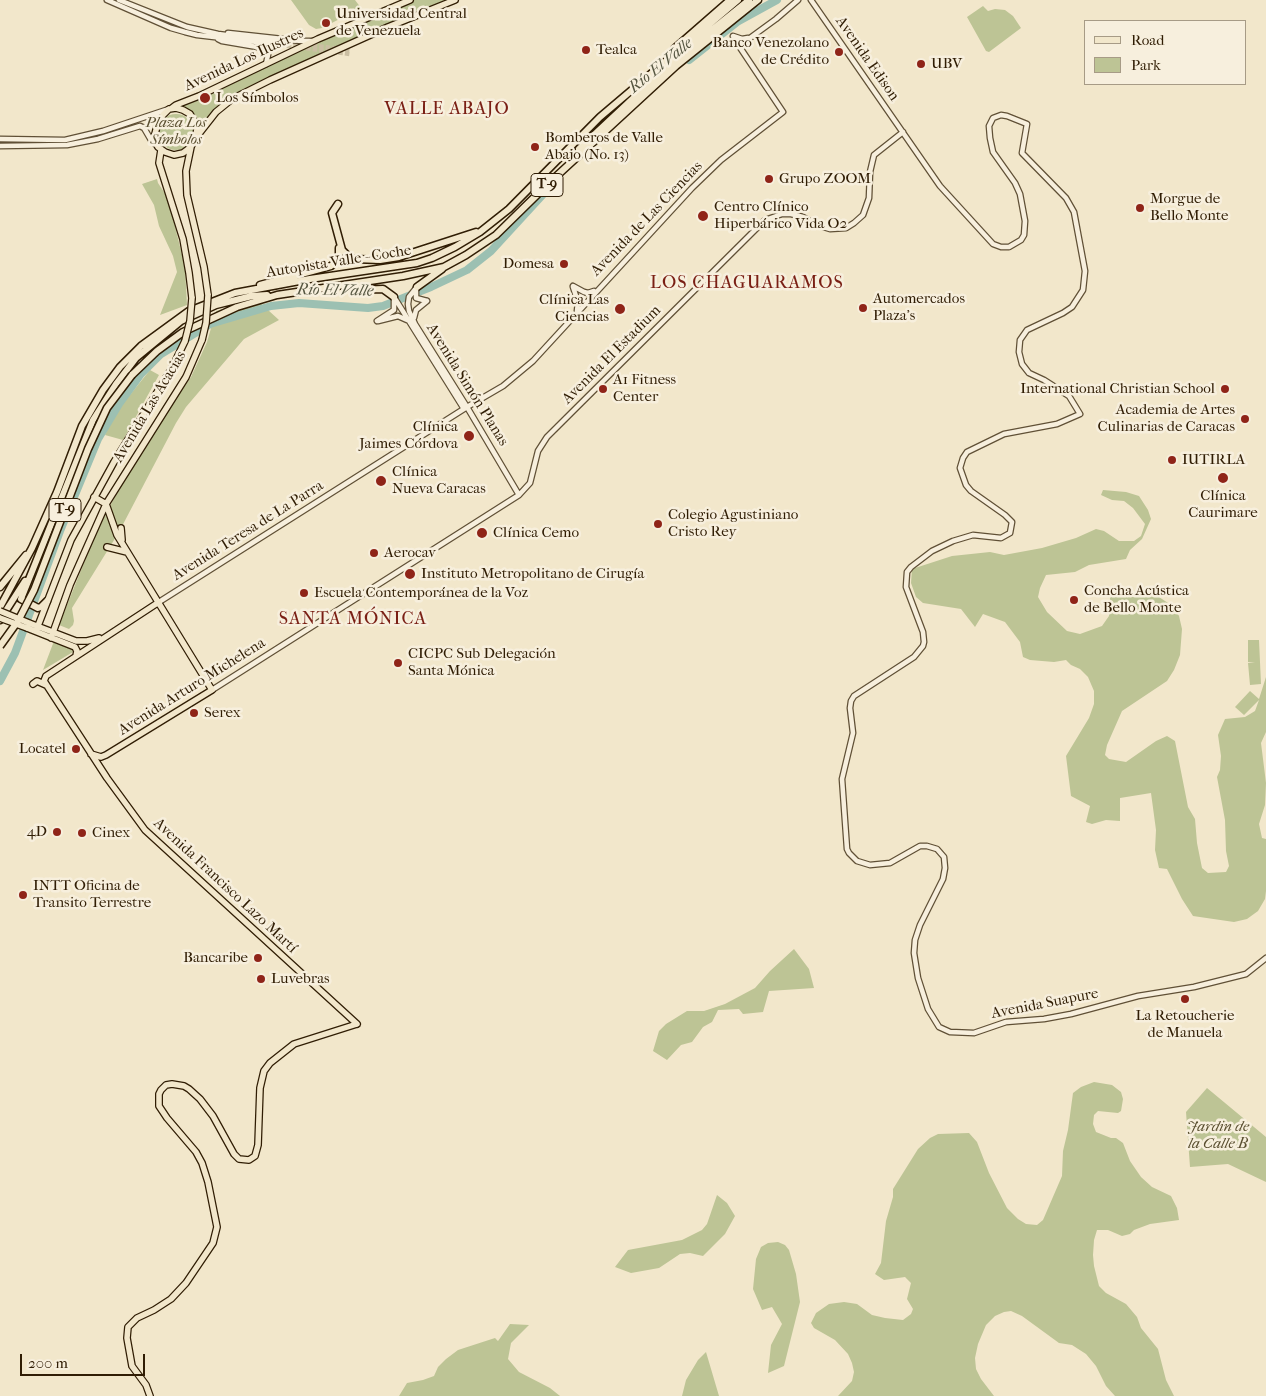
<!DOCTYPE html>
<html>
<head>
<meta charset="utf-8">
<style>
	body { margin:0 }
	#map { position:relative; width:1266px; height:1396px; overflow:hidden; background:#f2e7cb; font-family:"IM FELL French Canon",serif }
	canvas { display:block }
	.legend { position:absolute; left:1084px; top:20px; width:162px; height:65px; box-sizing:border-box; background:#f7efdd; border:1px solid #a79b86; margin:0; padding:6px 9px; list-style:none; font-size:15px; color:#301d04 }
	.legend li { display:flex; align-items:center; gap:10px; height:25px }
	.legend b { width:25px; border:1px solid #a79b86 }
	.scale { position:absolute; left:20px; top:1354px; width:125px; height:22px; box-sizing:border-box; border:2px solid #301d04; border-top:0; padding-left:6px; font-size:15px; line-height:18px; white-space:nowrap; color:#301d04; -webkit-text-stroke:4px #f7efdd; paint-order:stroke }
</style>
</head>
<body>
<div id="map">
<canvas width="1266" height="1396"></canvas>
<ul class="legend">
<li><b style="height:6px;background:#f2e7cb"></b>Road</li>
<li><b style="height:14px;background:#bdc495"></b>Park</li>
</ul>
<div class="scale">200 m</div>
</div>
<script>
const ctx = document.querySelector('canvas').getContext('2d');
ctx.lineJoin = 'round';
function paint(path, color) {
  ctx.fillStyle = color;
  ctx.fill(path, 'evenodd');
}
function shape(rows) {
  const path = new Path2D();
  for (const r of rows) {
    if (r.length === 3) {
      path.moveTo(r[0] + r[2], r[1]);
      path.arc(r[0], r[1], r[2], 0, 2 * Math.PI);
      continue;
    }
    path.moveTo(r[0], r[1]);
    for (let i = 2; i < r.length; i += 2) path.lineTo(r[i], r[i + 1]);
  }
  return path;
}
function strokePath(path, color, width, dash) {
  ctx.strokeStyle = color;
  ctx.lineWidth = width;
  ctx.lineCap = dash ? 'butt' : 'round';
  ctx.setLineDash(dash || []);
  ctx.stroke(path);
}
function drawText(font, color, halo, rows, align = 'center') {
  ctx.font = font + ' "IM FELL French Canon",serif';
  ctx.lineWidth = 5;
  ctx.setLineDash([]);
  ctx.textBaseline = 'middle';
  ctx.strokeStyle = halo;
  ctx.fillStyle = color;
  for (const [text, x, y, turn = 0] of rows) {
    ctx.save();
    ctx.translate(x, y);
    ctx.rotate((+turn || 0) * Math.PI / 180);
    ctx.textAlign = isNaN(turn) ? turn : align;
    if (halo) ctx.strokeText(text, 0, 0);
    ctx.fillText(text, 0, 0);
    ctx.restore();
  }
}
const green = shape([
	[291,0,355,0,361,8,322,28,316,29,309,25],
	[410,0,454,0,368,36,223,106,195,138,196,129,188,114,172,108],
	[983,6,988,11,995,9,1005,10,1013,16,1021,28,989,52,986,51,967,17],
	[176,132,18],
	[157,179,158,183,168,198,185,267,187,305,160,315,177,272,173,256,159,226,154,205,142,184],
	[257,300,279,320,244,339,186,407,176,423,119,532,72,608,74,621,73,625,69,629,59,625,98,528,139,453,191,377,207,342,216,311],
	[150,370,159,375,123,440,105,435,113,416],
	[1103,490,1126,492,1139,496,1148,510,1151,519,1142,539,1130,550,1126,559,1089,565,1075,572,1046,575,1040,588,1038,597,1047,612,1067,631,1080,634,1102,626,1109,616,1110,597,1119,594,1133,594,1159,597,1174,607,1179,616,1182,629,1180,655,1174,670,1167,681,1122,711,1107,745,1105,755,1109,759,1126,762,1156,741,1167,736,1175,741,1188,807,1195,819,1197,843,1202,868,1208,873,1226,872,1229,866,1226,851,1225,820,1217,777,1220,770,1221,756,1218,735,1225,719,1245,717,1255,711,1259,700,1244,715,1235,707,1250,691,1259,699,1266,677,1266,732,1261,743,1266,783,1265,805,1259,824,1262,838,1266,839,1266,891,1265,899,1258,911,1247,919,1234,922,1193,916,1182,899,1167,869,1159,868,1155,850,1156,830,1151,793,1120,798,1120,821,1106,820,1092,824,1086,822,1090,806,1071,796,1066,756,1089,718,1094,704,1094,691,1088,677,1080,669,1071,665,1066,660,1054,662,1030,660,1023,657,1020,642,1005,622,983,614,975,627,961,609,923,603,916,597,911,583,912,569,952,556,990,552,1004,555,1042,548,1076,538,1096,529,1104,531,1119,541,1134,541,1141,536,1145,524,1133,508,1124,501,1112,500,1101,495],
	[1248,640,1259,640,1261,684,1250,685,1248,663,1255,662,1248,662],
	[54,641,72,649,73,652,43,670],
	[794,949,809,969,814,988,769,991,763,1012,743,1014,739,1009,718,1010,712,1022,703,1027,692,1042,681,1045,667,1060,653,1051,659,1031,666,1024,687,1011,704,1011,725,1004,755,988,770,971],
	[1094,1082,1112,1085,1121,1092,1123,1099,1121,1111,1118,1113,1098,1111,1094,1115,1093,1124,1096,1132,1111,1138,1116,1138,1123,1143,1130,1161,1141,1177,1152,1187,1171,1196,1177,1208,1179,1220,1150,1224,1134,1230,1130,1234,1122,1236,1108,1230,1097,1230,1094,1240,1093,1255,1094,1266,1099,1286,1106,1293,1126,1304,1137,1317,1141,1328,1158,1349,1166,1380,1174,1396,1115,1396,1106,1386,1096,1366,1086,1354,1072,1345,1059,1343,1022,1316,1011,1311,1004,1312,995,1316,986,1325,978,1344,975,1358,976,1369,981,1379,994,1396,838,1396,852,1381,854,1372,852,1363,848,1354,835,1340,814,1328,811,1323,816,1313,829,1304,844,1302,857,1304,872,1315,885,1318,903,1320,911,1314,913,1309,907,1299,911,1283,905,1277,884,1280,875,1274,881,1263,886,1221,893,1197,893,1189,918,1149,930,1138,938,1134,969,1133,977,1142,989,1173,1007,1208,1018,1219,1026,1224,1037,1225,1043,1220,1062,1176,1063,1151,1068,1130,1073,1093,1081,1087],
	[1207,1088,1266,1137,1266,1182,1228,1164,1190,1167,1186,1112],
	[717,1195,727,1203,735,1216,725,1234,703,1256,690,1253,680,1254,659,1268,631,1273,615,1267,628,1250,682,1240,702,1230,707,1224],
	[778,1242,785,1245,789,1250,796,1274,800,1302,784,1366,768,1373,771,1345,782,1324,772,1307,762,1310,753,1289,756,1259,761,1247,768,1243],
	[510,1324,529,1325,511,1343,508,1359,519,1372,550,1388,560,1396,399,1396,407,1383,423,1380,434,1376,438,1367,446,1359,458,1350,495,1338,498,1341],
	[706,1352,719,1396,682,1396,686,1380,698,1360]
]);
const river = shape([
	[689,60,737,22,777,0],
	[0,681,15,653,60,531,98,439,119,404,141,374,161,354,210,324,271,306,299,303,368,308,383,306,431,287,467,270,491,251,558,178]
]);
const minorTunnel = shape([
	[274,41,350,50],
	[274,44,350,54]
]);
const minor = shape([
	[107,0,171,28,185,32,197,35,274,44],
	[119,0,187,27,218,34,274,41],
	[811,0,940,186,993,244,1001,247,1009,247,1021,240,1024,235,1025,221,1020,194,1015,183,993,152,990,138,989,126,993,118,1001,115,1007,116,1027,124,1022,153,1066,198,1074,212,1085,271,1083,290,1072,307,1063,313,1027,330,1020,340,1019,352,1022,364,1029,373,1044,380,1069,396,1080,414,1057,424,1004,434,967,452,963,458,960,468,966,485,971,491,1005,515,1012,522,1010,533,1001,538,973,535,953,541,932,551,911,567,907,572,906,587,923,632,924,642,923,646,914,657,854,696,851,701,850,708,853,733,842,779,847,849,849,853,857,861,870,865,890,863,920,846,927,846,937,849,944,857,945,868,943,879,920,925,915,940,914,953,918,978,928,1009,939,1027,950,1032,974,1033,1006,1022,1044,1019,1071,1014,1138,996,1194,987,1246,974,1266,958],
	[228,33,301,41,312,41],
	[733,36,742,39,748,38],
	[218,39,222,41,263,48,268,55,266,64],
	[0,139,65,140,103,131,169,109],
	[0,146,67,145,98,139,140,126,144,128,151,140,157,146],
	[573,286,584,292,588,293,594,291],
	[417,287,409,297,408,304,409,311,415,324,467,407,519,495],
	[573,287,578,302,577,311],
	[416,288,416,298,427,301],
	[394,297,464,409],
	[414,318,416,310,427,301],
	[377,321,394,310,394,299],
	[378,321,398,316,407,320],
	[159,602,467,407,503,386,533,361,692,188,721,160,783,112,739,46,776,19,798,0],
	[212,690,519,495,530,483,538,451,547,437,765,220,782,214,791,214,803,217,820,226,830,229,846,228,854,223,863,215,869,198,870,172,874,155,903,132]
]);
const major = shape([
	[172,108,176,105,199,96,318,39,410,0],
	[176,108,183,110,190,114,196,124,197,129,196,135,191,147,183,153,174,155,165,152,158,147,155,134,157,126,163,115,169,109,176,108],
	[194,140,216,112,232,99,270,80,388,27,455,0],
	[191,147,186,171,187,195,204,267,208,295],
	[161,150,159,163,183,239,189,273,192,298],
	[94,497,106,504],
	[121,528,122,540],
	[107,547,127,552],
	[159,602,46,676,44,681,107,778,145,830,357,1024],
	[29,623,76,641,87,641,99,638],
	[27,628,75,647,77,651,76,656],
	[36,631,71,540,81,522,114,462,172,368,185,341],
	[51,638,70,585,106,504,186,377,202,340],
	[33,684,37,681,46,685],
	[91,754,101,757,106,755,212,690,117,535,106,504],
	[150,1396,146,1385,132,1366,127,1338,128,1327,137,1318,154,1310,171,1299,186,1283,213,1243,217,1227,208,1182,202,1163,196,1152,167,1118,159,1106,159,1094,161,1090,166,1085,172,1084,184,1086,189,1089,200,1099,213,1116,234,1154,239,1159,249,1160,255,1156,258,1145,260,1088,264,1071,270,1063,294,1044,357,1024]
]);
const highway = shape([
	[674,49,730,0],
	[579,149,672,62,749,0],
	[338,204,332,213,342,250,348,256,354,259,380,260,399,257,476,232],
	[260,285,331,266,336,262,339,257,339,248],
	[346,285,356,290,383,289,394,297],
	[417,287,442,269],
	[132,375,157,351,183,332,237,307,277,295,403,276,444,267,466,255,496,235,550,182,676,66,758,0],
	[0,587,26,555],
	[47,601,41,607,38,608,21,599,93,420,116,384,136,358,181,321,216,305,252,296,267,295],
	[0,607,32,548,57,492,82,426,103,390,120,367,141,346,189,311,235,293,310,279,417,263,432,258,455,247,480,232,509,209,600,117,738,0],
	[0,620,25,581]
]);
const majorBridge = shape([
	[202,340,206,323,208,295],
	[185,341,190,321,192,298],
	[0,611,29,623],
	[0,618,27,628]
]);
const highwayBridge = shape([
	[0,646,18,621,34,590,88,449,107,408,132,375]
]);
const markers = [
	[326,23,5,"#8f2418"],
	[586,50,5,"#8f2418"],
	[839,52,5,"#8f2418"],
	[921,64,5,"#8f2418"],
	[205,98,6,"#8f2418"],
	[535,147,5,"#8f2418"],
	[769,179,5,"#8f2418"],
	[1140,208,5,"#8f2418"],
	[703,216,6,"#8f2418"],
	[564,264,5,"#8f2418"],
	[863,308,5,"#8f2418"],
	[620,309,6,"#8f2418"],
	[603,389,5,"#8f2418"],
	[1225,389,5,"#8f2418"],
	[1245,419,5,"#8f2418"],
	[469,436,6,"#8f2418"],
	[1172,460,5,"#8f2418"],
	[1223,478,6,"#8f2418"],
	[381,481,6,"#8f2418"],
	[658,524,5,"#8f2418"],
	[482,533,6,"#8f2418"],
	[374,553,5,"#8f2418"],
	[410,574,6,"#8f2418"],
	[304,593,5,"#8f2418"],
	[1074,600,5,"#8f2418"],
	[398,663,5,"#8f2418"],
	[194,713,5,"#8f2418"],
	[76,749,5,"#8f2418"],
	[57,832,5,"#8f2418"],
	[82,833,5,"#8f2418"],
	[23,895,5,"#8f2418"],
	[258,958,5,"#8f2418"],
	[261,979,5,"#8f2418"],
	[1185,999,5,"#8f2418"]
];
const shields = [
	[547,185,32],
	[65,510,32]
];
const shieldNames = [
	["T-9",547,185],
	["T-9",65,510]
];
const poiNames = [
	["Universidad Central",336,14],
	["de Venezuela",336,31],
	["Banco Venezolano",829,43,"right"],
	["de Crédito",829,60,"right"],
	["Tealca",596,50],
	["UBV",931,64],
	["Los Símbolos",216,98],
	["Bomberos de Valle",545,138],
	["Abajo (No. 13)",545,155],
	["Grupo ZOOM",779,179],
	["Morgue de",1150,199],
	["Bello Monte",1150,216],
	["Centro Clínico",714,207],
	["Hiperbárico Vida O2",714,224],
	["Domesa",554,264,"right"],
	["Automercados",873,299],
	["Plaza's",873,316],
	["Clínica Las",609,300,"right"],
	["Ciencias",609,317,"right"],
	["A1 Fitness",613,380],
	["Center",613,397],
	["International Christian School",1215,389,"right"],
	["Academia de Artes",1235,410,"right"],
	["Culinarias de Caracas",1235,427,"right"],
	["Clínica",458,427,"right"],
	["Jaimes Córdova",458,444,"right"],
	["IUTIRLA",1182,460],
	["Clínica",392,472],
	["Nueva Caracas",392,489],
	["Clínica",1223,496,"center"],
	["Caurimare",1223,513,"center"],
	["Colegio Agustiniano",668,515],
	["Cristo Rey",668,532],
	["Clínica Cemo",493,533],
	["Aerocav",384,553],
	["Instituto Metropolitano de Cirugía",421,574],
	["Concha Acústica",1084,591],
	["de Bello Monte",1084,608],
	["Escuela Contemporánea de la Voz",314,593],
	["CICPC Sub Delegación",408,654],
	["Santa Mónica",408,671],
	["Serex",204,713],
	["Locatel",66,749,"right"],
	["4D",47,832,"right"],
	["Cinex",92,833],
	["INTT Oficina de",33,886],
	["Transito Terrestre",33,903],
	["Bancaribe",248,958,"right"],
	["Luvebras",271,979],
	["La Retoucherie",1185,1016,"center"],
	["de Manuela",1185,1033,"center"]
];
const streetNames = [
	["Avenida Edison",867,59,55],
	["Avenida Los Ilustres",244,60,-25],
	["Avenida de Las Ciencias",647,219,-46],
	["Autopista Valle - Coche",339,262,-9],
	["Avenida El Estadium",612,355,-45],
	["Avenida Simón Planas",467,385,58],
	["Avenida Las Acacias",150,407,-59],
	["Avenida Teresa de La Parra",248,531,-32],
	["Avenida Arturo Michelena",192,687,-32],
	["Avenida Francisco Lazo Martí",225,886,43],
	["Avenida Suapure",1045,1004,-11]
];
const parkNames = [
	["Plaza Los",176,123],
	["Símbolos",176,140],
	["Jardin de",1218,1127],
	["la Calle B",1218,1144]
];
const waterNames = [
	["Río El Valle",661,66,-39],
	["Río El Valle",335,291,1]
];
const quarterNames = [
	["VALLE ABAJO",447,110],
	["LOS CHAGUARAMOS",747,284],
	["SANTA MÓNICA",353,620]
];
paint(green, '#bdc495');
strokePath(river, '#9cc0b2', 8);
strokePath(minorTunnel, '#cbbfa3', 4.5, [4.5, 2]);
strokePath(minor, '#605036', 7);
strokePath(major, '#301d04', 8);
strokePath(highway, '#301d04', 9);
strokePath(minor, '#f7efdd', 4.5);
strokePath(major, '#f2e7cb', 5.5);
strokePath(highway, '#f2e7cb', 6);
strokePath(majorBridge, '#301d04', 8, []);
strokePath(highwayBridge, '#301d04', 9, []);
strokePath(majorBridge, '#f2e7cb', 5.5);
strokePath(highwayBridge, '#f2e7cb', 6);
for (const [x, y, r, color] of markers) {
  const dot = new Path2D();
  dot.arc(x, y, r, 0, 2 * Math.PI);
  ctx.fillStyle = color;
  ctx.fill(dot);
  strokePath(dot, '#f7efdd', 2);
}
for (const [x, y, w] of shields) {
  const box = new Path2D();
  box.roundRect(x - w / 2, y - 11.5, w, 23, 4);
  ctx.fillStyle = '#f7efdd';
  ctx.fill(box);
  strokePath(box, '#301d04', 1);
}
drawText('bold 14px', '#301d04', null, shieldNames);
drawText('15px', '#301d04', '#f7efdd', poiNames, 'left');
drawText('15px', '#301d04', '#f7efdd', streetNames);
drawText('italic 15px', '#5a4f30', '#f7efdd', parkNames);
drawText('italic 16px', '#565641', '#f7efdd', waterNames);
ctx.letterSpacing = '1px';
drawText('18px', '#7a1f14', '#f7efdd', quarterNames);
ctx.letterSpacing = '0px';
</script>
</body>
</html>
